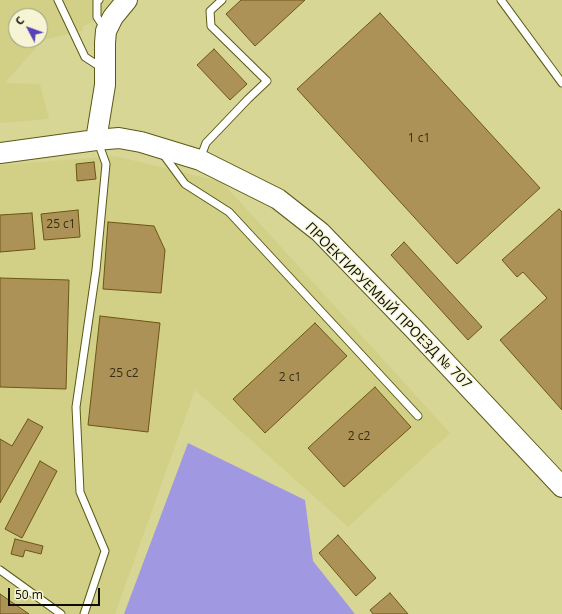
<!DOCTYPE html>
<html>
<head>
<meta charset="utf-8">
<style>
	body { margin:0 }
	#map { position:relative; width:562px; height:614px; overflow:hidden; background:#d7d695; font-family:"Open Sans",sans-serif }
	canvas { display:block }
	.north { position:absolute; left:8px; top:8px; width:40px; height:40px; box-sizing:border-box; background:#f5f5d5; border:1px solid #999880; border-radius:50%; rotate:311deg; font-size:11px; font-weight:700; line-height:16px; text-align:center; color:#0e0c00 }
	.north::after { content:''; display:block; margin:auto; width:14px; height:18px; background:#5a3fb8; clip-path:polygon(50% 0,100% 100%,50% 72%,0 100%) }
	.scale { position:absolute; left:8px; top:588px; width:92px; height:18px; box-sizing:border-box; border:2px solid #0e0c00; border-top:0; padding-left:5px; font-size:12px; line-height:14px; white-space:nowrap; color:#0e0c00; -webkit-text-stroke:3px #f5f5d5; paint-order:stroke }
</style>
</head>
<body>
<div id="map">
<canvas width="562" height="614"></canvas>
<div class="north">С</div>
<div class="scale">50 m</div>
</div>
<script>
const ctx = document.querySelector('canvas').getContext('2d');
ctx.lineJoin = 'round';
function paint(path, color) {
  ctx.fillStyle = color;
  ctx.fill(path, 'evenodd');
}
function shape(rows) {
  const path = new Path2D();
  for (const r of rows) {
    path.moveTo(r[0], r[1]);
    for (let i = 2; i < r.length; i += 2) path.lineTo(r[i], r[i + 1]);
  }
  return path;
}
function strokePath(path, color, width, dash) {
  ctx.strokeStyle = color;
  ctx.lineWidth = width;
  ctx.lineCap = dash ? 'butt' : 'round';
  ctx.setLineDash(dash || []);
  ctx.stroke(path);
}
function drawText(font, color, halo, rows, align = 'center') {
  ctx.font = font + ' "Open Sans",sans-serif';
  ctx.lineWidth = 3;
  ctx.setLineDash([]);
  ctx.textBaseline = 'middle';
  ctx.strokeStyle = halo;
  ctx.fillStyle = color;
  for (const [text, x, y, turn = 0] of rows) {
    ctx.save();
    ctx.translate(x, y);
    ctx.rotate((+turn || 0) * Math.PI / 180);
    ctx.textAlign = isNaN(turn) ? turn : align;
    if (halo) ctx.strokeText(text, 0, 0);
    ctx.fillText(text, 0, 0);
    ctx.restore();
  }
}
const built = shape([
	[0,0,113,0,92,22,82,27,84,30,43,40,5,83,40,84,49,119,0,123],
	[16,16,40,16,40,40,16,40],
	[115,156,222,182,450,433,348,527,195,390,115,614,0,614,0,165]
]);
const forest = shape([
	[188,443,305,500,313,561,355,614,124,614]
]);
const building = shape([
	[241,0,305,0,255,46,226,14,241,0],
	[380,13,540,188,457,264,297,89,380,13],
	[214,49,247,84,230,100,197,65,214,49],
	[94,162,96,179,77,181,76,164,94,162],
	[559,209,562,212,562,410,500,340,547,298,523,272,517,277,502,260,559,209],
	[78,210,80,237,44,240,41,214,78,210],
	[32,213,35,249,0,252,0,215,32,213],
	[108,222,154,226,165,250,161,293,103,289,108,222],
	[404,242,482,327,468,340,391,255,404,242],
	[0,278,69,280,66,389,0,387,0,278],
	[100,316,160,323,148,432,88,425,100,316],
	[315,323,347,356,265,433,233,399,315,323],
	[375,387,411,427,344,487,308,448,375,387],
	[28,419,43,427,0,503,0,439,12,446,28,419],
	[40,461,57,471,22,538,5,529,40,461],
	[338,535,376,578,356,596,319,553,338,535],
	[15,539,43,546,41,554,25,550,23,557,11,554,15,539],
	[390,593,408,614,373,614,370,610,390,593],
	[0,594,29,614,0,614,0,594]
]);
const lane = shape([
	[58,0,85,57,102,68],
	[99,0,97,1,97,17,105,29],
	[501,0,562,83],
	[163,154,185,184,229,212,418,416],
	[200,159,206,143,248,99,267,81,211,26,210,11,222,0],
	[0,570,61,614],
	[84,614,105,551,80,492,76,407,96,270,106,164,98,142]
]);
const secondary = shape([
	[96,140,119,138,141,142,200,160,278,199,320,232,414,329,562,487],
	[0,153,96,140,105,85,105,43,106,31,113,17,127,0]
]);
const numberNames = [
	["1 с1",419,139],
	["25 с1",61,225],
	["25 с2",124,374],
	["2 с1",290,378],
	["2 с2",359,437]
];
const streetNames = [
	["ПРОЕКТИРУЕМЫЙ ПРОЕЗД № 707",388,306,45]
];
paint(built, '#d1d086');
paint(forest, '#a099e2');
paint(building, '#ac9256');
strokePath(building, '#6d5615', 1);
strokePath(lane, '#5b5917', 9);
strokePath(secondary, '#5b5917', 22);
strokePath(lane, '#fff', 7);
strokePath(secondary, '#fff', 20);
drawText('12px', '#362e16', null, numberNames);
drawText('14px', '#0e0c00', '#f5f5d5', streetNames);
</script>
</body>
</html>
